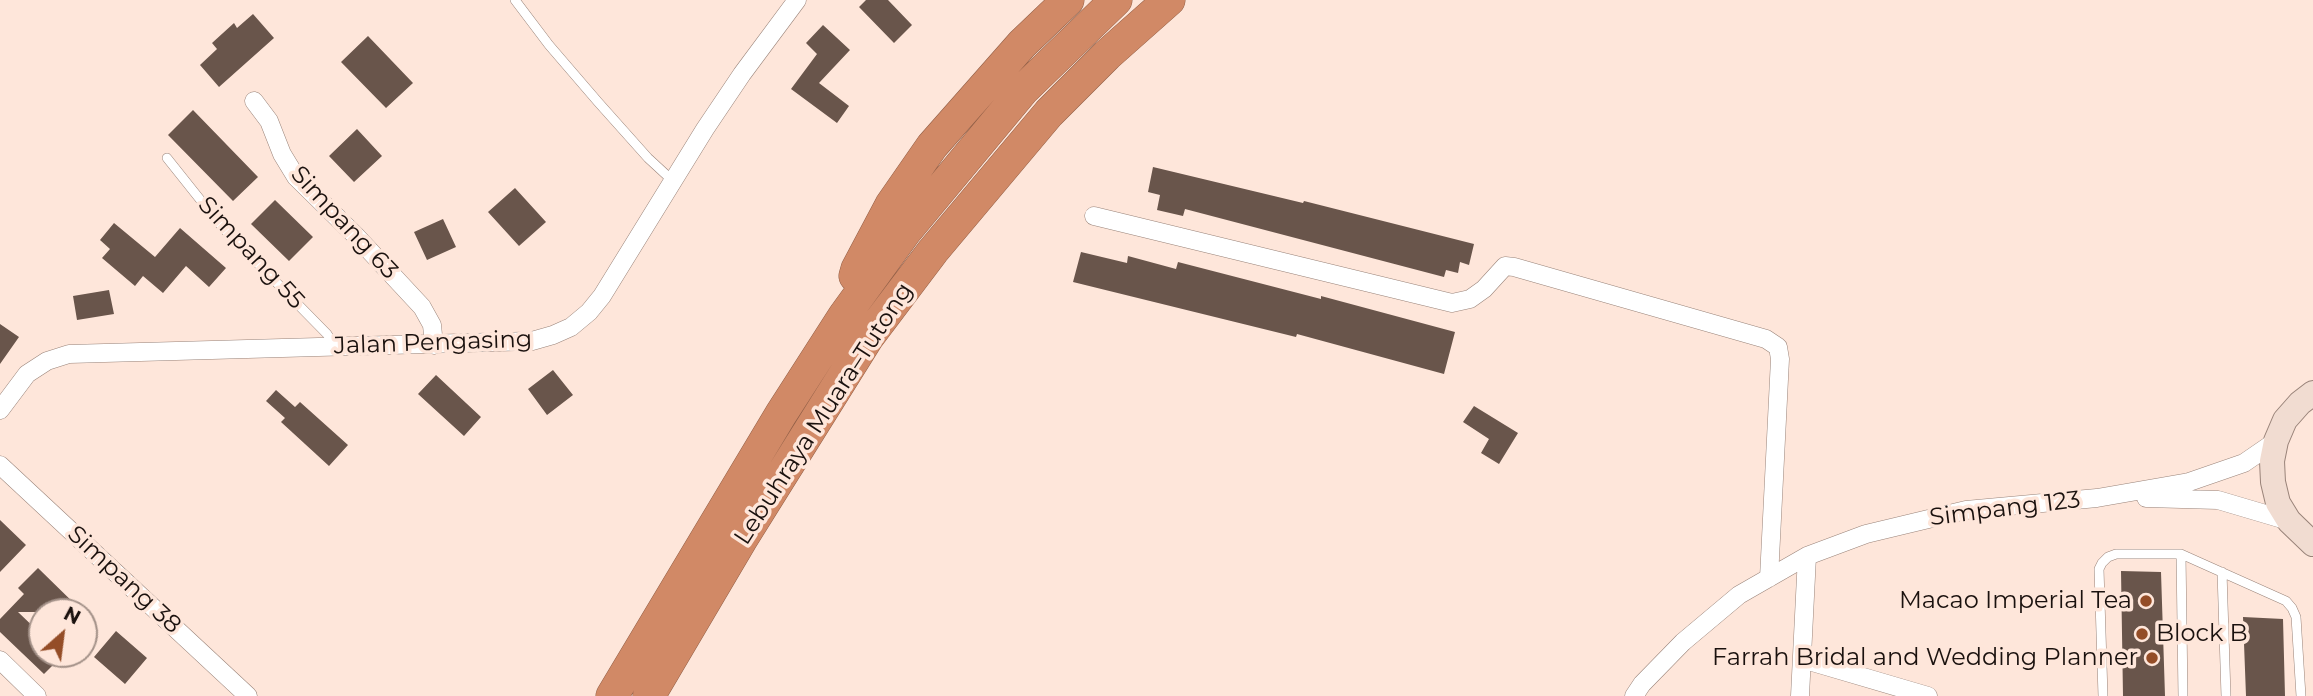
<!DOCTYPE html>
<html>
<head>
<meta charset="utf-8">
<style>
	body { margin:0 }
	#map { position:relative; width:2313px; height:696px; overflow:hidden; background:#fee6da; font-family:Montserrat,sans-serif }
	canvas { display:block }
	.north { position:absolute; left:28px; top:598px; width:70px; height:70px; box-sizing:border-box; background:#fee6da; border:2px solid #a39188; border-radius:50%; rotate:28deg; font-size:19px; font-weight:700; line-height:28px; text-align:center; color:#1a110e }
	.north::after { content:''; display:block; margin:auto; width:24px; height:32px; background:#944d27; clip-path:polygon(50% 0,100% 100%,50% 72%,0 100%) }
</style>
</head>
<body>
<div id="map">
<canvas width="2313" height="696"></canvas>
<div class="north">N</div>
</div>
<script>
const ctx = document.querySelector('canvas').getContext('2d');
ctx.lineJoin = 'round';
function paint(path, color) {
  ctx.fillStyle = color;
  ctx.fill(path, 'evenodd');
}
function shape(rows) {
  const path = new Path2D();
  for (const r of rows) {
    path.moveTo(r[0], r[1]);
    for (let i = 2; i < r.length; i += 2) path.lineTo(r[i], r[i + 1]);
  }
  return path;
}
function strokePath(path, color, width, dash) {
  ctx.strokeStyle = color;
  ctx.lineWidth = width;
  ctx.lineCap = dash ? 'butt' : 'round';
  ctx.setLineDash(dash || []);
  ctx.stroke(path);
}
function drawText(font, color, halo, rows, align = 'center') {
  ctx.font = font + ' Montserrat,sans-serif';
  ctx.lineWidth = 7;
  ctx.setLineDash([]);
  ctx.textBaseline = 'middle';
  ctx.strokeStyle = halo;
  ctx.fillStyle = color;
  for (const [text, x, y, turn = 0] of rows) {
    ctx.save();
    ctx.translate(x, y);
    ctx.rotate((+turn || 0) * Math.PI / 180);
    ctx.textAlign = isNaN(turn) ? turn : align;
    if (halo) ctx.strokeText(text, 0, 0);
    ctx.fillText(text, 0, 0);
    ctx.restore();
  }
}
const building = shape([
	[866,0,888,0,912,25,894,43,859,7],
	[253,14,274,38,219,87,200,65,217,49,212,43,234,23,237,28],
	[823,25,850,50,819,83,849,106,837,123,791,89,817,54,806,43],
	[368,36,413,83,386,108,341,62],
	[193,110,258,177,233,201,168,135],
	[357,129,382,156,354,182,329,156],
	[1153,167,1303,203,1304,201,1474,244,1469,265,1460,262,1458,273,1446,270,1444,277,1185,209,1183,216,1157,210,1160,195,1148,192],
	[515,188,546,222,519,246,488,212],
	[275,200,313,237,289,261,251,224],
	[443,219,456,247,427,260,414,232],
	[114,223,155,257,180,228,226,268,209,287,186,266,163,293,143,276,135,286,102,258,110,249,100,240],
	[1081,252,1127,263,1128,256,1176,269,1178,262,1321,299,1321,296,1455,332,1444,374,1297,334,1296,337,1073,282],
	[109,290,114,314,77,320,73,296],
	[0,324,19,337,0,364],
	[553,370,573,395,547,415,528,389],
	[436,375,481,417,464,436,418,394],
	[276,390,295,407,300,402,348,445,329,466,281,422,285,418,266,401],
	[1474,406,1518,433,1499,464,1481,453,1489,439,1463,422],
	[0,520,26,545,0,572],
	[38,568,83,612,18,612,42,635,42,654,64,654,44,674,0,632,0,619,24,594,18,588],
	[2121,571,2161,572,2165,696,2123,696],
	[2243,617,2283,619,2285,696,2246,696],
	[116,631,147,658,125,684,94,657]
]);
const lane = shape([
	[515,0,549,45,598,102,648,158,674,182],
	[167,158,222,227,327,334,335,346],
	[2181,554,2183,696],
	[2222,572,2226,696],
	[2103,696,2099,569,2102,563,2108,557,2116,554,2181,554,2286,601,2292,608,2296,617,2301,696]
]);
const street = shape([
	[254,101,269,121,282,154,296,177,355,235,422,307,432,325,434,345],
	[1094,216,1452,303,1470,299,1484,289,1505,266,1514,267,1766,339,1778,347,1780,359,1769,578],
	[0,410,27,374,47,361,69,354,532,341,553,335,571,327,589,312,602,296,705,129,742,74,797,0],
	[0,465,248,696],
	[2146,498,2218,500,2289,521],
	[1802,659,1928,696],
	[0,660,37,696],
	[1634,696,1642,684,1683,642,1739,595,1807,556,1866,534,1966,510,2097,498,2189,482,2244,463,2276,441],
	[1800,696,1807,556]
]);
const secondary = shape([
	[2313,393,2300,403,2285,420,2276,441,2272,461,2273,482,2278,503,2289,521,2313,544]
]);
const highway = shape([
	[855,276,857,269,891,205,932,146,1022,44,1068,0],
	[612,696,781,414,844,316,905,232,1023,90,1116,0],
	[649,696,741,540,868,337,933,251,1049,113,1107,55,1169,0]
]);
const markers = [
	[2146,601,7,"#944d27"],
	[2142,634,7,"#944d27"],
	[2152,658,7,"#944d27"]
];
const streetNames = [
	["Simpang 63",344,223,47],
	["Simpang 55",251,253,47],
	["Jalan Pengasing",433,343,-2],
	["Lebuhraya Muara–Tutong",824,414,-57],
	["Simpang 123",2005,509,-7],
	["Simpang 38",124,580,43]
];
const poiNames = [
	["Macao Imperial Tea",2132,601],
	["Block B",2156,634,"left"],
	["Farrah Bridal and Wedding Planner",2138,658]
];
paint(building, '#69554b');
strokePath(lane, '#998379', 10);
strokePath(street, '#998379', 19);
strokePath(secondary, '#998379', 26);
strokePath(highway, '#915f47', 33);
strokePath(lane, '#fff', 9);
strokePath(street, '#fff', 18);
strokePath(secondary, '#f1dcd1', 24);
strokePath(highway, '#d18966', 32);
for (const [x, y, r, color] of markers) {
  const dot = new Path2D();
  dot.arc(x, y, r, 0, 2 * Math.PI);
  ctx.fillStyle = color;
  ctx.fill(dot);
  strokePath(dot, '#fee6da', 2.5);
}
drawText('24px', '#1a110e', '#fee6da', streetNames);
drawText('24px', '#1a110e', '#fee6da', poiNames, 'right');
</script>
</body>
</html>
